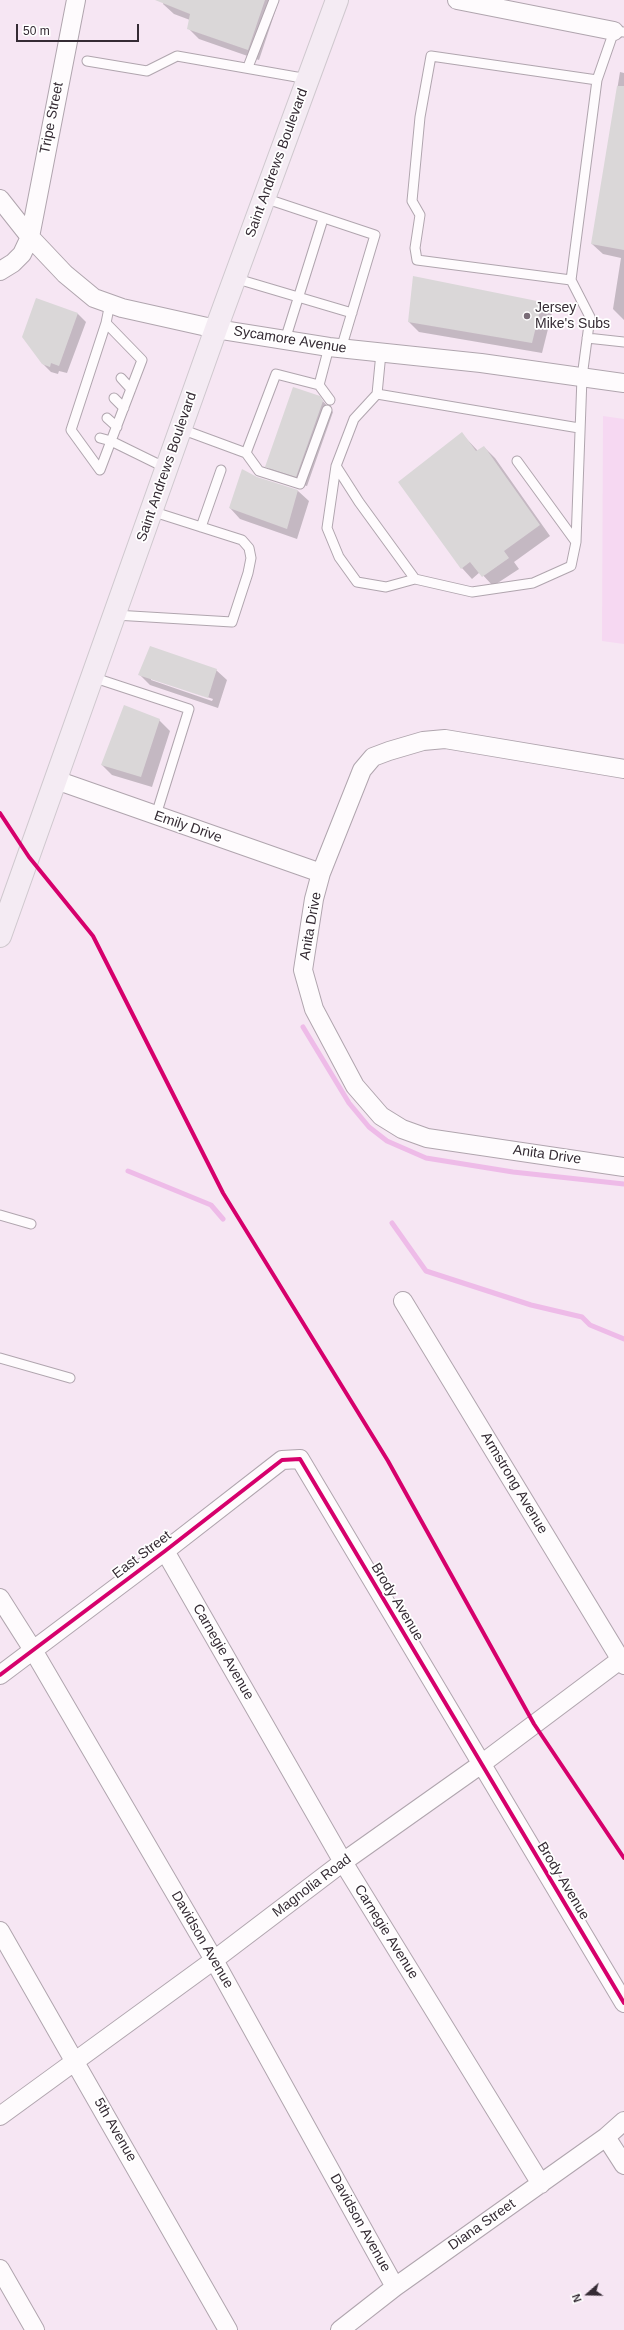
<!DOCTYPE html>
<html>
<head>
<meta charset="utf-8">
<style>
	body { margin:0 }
	#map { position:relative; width:624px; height:2330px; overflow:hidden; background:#f6e6f3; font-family:Arial,sans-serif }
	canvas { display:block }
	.north { position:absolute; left:568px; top:2274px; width:40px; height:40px; -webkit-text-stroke:3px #fff; paint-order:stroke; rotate:250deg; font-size:11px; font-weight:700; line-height:16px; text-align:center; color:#352b34 }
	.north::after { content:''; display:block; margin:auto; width:14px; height:18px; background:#352b34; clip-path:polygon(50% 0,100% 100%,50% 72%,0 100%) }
	.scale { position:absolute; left:16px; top:24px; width:123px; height:18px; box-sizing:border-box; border:2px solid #352b34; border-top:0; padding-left:5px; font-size:12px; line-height:14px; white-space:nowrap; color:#352b34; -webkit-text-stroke:3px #fff; paint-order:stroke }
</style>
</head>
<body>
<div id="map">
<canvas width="624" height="2330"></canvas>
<div class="north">N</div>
<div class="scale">50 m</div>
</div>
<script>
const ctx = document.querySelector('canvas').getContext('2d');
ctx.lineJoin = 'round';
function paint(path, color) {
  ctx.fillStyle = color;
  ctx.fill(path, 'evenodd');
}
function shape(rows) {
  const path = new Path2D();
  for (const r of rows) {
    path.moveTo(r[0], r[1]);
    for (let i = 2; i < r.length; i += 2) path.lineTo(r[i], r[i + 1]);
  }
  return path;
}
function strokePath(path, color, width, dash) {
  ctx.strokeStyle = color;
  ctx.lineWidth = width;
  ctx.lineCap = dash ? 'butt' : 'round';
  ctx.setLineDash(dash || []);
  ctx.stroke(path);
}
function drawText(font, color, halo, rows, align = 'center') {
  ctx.font = font + ' Arial,sans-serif';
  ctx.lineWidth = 3.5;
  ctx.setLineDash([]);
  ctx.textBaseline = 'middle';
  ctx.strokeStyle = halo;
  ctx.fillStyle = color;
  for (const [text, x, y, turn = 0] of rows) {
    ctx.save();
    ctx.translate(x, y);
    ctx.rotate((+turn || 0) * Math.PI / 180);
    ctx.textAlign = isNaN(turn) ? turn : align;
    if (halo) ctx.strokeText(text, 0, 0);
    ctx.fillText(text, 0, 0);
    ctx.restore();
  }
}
const green = shape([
	[603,416,624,419,624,644,602,641]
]);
const shadow = shape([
	[164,0,279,0,259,60,199,39,188,28,190,20,174,14,163,4],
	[620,72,624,73,624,320,613,309,621,258,603,254,592,244],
	[37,299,78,314,86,322,67,373,59,371,58,374,51,372,42,363],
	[541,303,552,313,542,353,419,332,409,322],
	[319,397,333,412,307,486,277,477,267,466],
	[462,434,478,451,484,447,495,458,550,536,514,562,519,569,493,586,480,572,472,579,462,568,399,482],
	[257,478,298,491,309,501,297,539,240,519,230,508],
	[216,670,227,680,218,708,150,685,139,674],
	[151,678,213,699,212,701,151,680],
	[159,720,170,731,152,787,112,775,102,765]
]);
const stream = shape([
	[303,1027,349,1103,369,1127,387,1141,426,1158,513,1172,624,1184],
	[128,1171,211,1205,223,1219],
	[392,1223,426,1271,531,1305,582,1317,590,1325,624,1339]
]);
const building = shape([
	[155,0,265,0,248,50,187,29,190,14],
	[617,86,624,86,624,250,591,244],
	[413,276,542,302,532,343,408,322],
	[36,298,78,313,59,366,51,363,50,367,42,364,22,337],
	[293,387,320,396,323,401,296,477,265,467],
	[462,432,476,451,484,446,540,525,504,551,509,558,482,577,470,562,461,569,398,482],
	[242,469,257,477,298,490,287,529,229,508],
	[150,646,217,669,208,698,138,675],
	[124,705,160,719,141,777,101,765]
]);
const service = shape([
	[87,61,147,71,177,56,308,79],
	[248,67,274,0],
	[264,198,375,235,341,349],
	[234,278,352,313],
	[571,280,597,80],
	[110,303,106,323,142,360,111,441,166,468],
	[587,338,624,342],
	[285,340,323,219],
	[381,353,377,394,354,419,336,466,327,528,339,557,357,582,386,587,415,579],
	[121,378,131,389],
	[319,385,329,347],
	[377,394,579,428],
	[114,398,124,408],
	[107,418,117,427],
	[181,429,246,453,276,374,319,385,330,400],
	[100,438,111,441,100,470,71,430,106,323],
	[246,453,259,471,300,484,327,410],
	[517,461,576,542],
	[336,466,359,502,415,579,472,592,533,583,571,566,576,542,582,377,590,317,571,280,417,260,415,248,420,215,412,201,420,117,431,56,597,80,614,31,624,32],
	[201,527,221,470],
	[115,615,232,622,248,573,251,558,249,548,242,540,151,511],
	[92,677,189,709,156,815],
	[0,1215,31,1224],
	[0,1358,70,1378]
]);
const minor = shape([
	[457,0,614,31],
	[0,199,30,237,65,274,94,298,122,308,216,329,329,347,481,363,624,383],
	[0,271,13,263,22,254,30,237,76,0],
	[624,769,445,739,423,741,389,751,373,757,362,770,321,873,314,899,303,970,314,1009,355,1086,381,1116,402,1129,427,1138,624,1167],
	[56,780,321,873],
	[403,1301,624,1665],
	[165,1551,343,1862,541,2184],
	[0,1598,33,1650,214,1960,395,2287],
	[0,1675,165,1551,282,1460,300,1459,624,2003],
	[0,1931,228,2330],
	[0,2116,214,1960,343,1862,480,1765,624,1657],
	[606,2137,624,2165],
	[0,2269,35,2330],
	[340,2330,395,2287,606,2137,624,2121]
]);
const primary = shape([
	[0,936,216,329,337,0]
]);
const cycleway = shape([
	[0,813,29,857,93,936,223,1193,388,1461,534,1724,624,1858],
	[0,1675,165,1551,282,1460,300,1459,624,2003]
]);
const markers = [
	[527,316,4,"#796c77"]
];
const streetNames = [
	["Tripe Street",52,118,-79],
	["Saint Andrews Boulevard",277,163,-70],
	["Sycamore Avenue",290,340,9],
	["Saint Andrews Boulevard",167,467,-71],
	["Emily Drive",188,827,19],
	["Anita Drive",311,926,-80],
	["Anita Drive",547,1155,8],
	["Armstrong Avenue",514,1483,59],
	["East Street",142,1555,-37],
	["Brody Avenue",397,1602,59],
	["Carnegie Avenue",223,1652,60],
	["Brody Avenue",563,1881,59],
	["Magnolia Road",312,1886,-37],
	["Carnegie Avenue",386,1932,58],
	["Davidson Avenue",202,1940,60],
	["5th Avenue",115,2130,60],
	["Davidson Avenue",360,2223,61],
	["Diana Street",482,2225,-35]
];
const poiNames = [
	["Jersey",535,308],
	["Mike's Subs",535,324]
];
paint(green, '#f6d8f2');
paint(shadow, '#0003');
strokePath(stream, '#eebbe8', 5);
paint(building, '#dad7d8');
strokePath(service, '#b0a5ae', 11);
strokePath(minor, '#b0a5ae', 20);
strokePath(primary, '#cfc8ce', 24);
strokePath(service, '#fefbfd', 9);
strokePath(minor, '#fefbfd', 18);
strokePath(primary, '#f4ebf3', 22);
strokePath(cycleway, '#d6006c', 4);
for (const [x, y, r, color] of markers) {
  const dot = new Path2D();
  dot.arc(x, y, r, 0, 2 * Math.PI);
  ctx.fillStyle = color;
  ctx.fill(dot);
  strokePath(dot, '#fff', 1.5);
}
drawText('14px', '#352b34', '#fff', streetNames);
drawText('14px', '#352b34', '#fff', poiNames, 'left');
</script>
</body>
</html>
